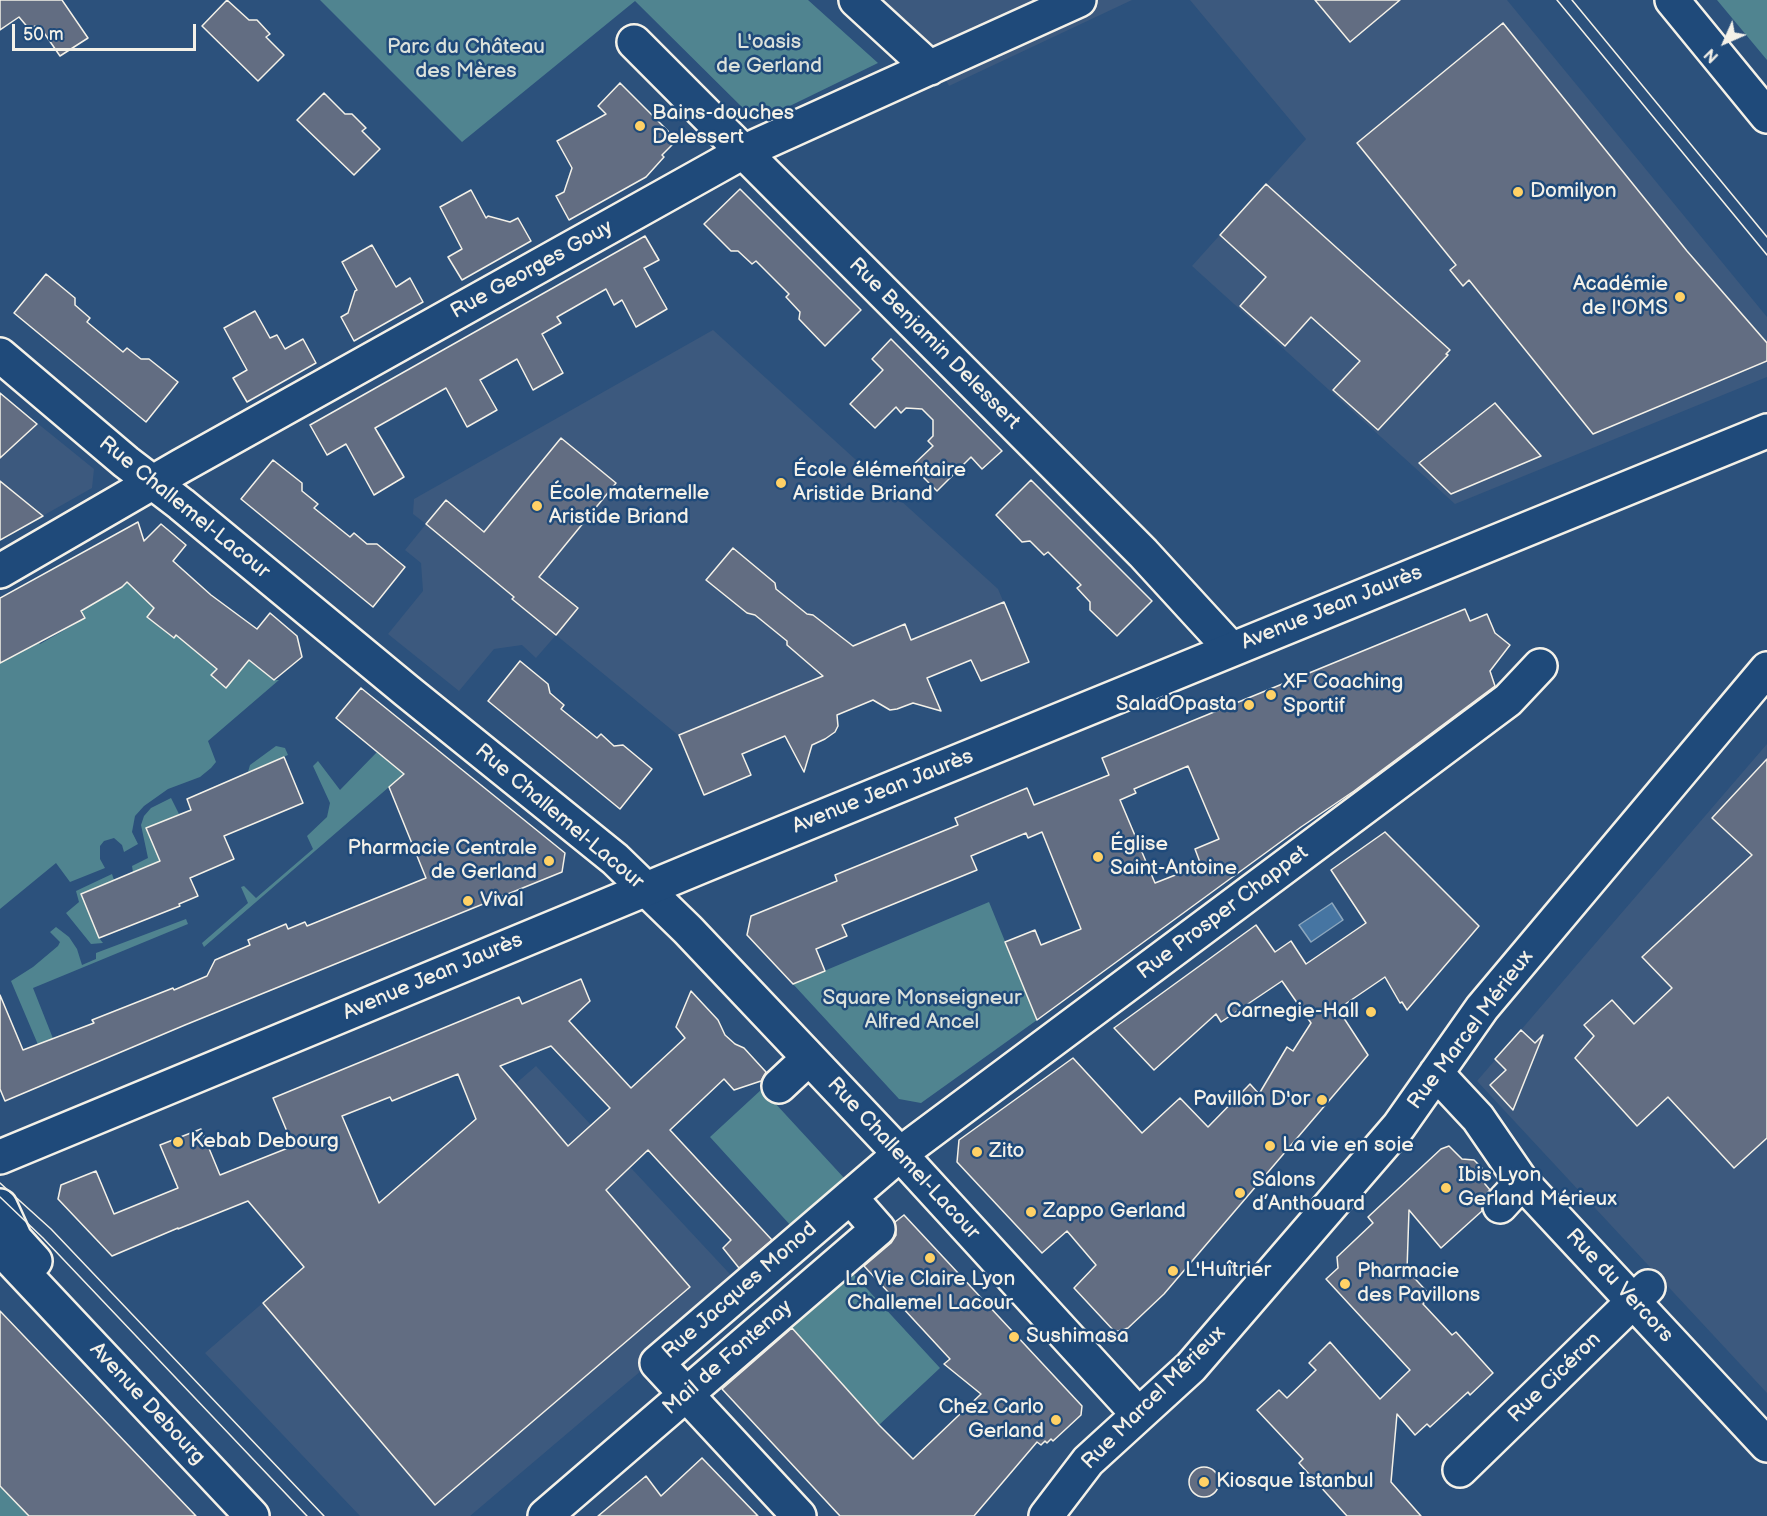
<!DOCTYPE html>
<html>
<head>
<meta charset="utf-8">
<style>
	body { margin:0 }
	#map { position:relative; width:1767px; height:1516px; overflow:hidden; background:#2c517c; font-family:"Balsamiq Sans",sans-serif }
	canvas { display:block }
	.north { position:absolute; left:1695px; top:12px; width:60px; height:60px; -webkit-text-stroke:4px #1f4a7a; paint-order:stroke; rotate:225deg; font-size:16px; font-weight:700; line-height:24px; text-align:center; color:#f4f1e8 }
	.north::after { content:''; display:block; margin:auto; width:21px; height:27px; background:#f4f1e8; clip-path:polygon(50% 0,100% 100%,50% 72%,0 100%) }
	.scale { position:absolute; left:12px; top:24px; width:184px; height:27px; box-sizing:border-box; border:3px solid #f4f1e8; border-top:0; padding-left:8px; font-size:18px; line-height:21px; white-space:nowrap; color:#f4f1e8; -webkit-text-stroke:4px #1f4a7a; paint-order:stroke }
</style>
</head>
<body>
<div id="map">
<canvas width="1767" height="1516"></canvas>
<div class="north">N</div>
<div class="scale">50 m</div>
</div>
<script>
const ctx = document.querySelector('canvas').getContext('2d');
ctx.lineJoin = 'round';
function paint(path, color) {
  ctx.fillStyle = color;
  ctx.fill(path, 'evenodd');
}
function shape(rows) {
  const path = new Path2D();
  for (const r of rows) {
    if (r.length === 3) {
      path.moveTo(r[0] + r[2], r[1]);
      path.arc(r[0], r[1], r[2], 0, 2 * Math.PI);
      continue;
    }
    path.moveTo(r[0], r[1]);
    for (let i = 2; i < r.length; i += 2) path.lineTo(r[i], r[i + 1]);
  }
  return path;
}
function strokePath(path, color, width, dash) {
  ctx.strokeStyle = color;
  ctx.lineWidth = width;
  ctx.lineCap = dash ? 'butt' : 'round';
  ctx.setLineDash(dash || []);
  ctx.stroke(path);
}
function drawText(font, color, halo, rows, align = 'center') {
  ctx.font = font + ' "Balsamiq Sans",sans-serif';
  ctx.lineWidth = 5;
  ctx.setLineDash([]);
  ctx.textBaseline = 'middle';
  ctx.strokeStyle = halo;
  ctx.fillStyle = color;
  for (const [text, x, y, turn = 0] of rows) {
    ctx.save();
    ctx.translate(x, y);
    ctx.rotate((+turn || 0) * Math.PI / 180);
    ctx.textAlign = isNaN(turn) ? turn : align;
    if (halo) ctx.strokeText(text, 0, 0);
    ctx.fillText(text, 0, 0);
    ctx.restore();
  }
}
const built = shape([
	[880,0,1132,0,949,86,930,49],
	[1190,0,1507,0,1767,317,1767,377,1455,504,1192,266,1306,139],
	[713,330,998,589,1029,662,981,681,971,660,927,678,935,698,918,701,894,710,881,705,875,699,837,715,838,726,833,734,810,745,796,756,786,736,743,754,751,775,703,795,678,735,556,635,536,658,522,645,494,649,459,691,388,634,423,591,421,563,405,550,426,524,413,514,414,499],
	[0,393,94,469,92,488,0,540],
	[1767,744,1767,1393,1477,1081],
	[536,1066,741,1286,470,1516,360,1516,205,1353]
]);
const green = shape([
	[320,0,808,0,878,63,761,120,755,120,635,1,462,142],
	[1717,0,1767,0,1767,60],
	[135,573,149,603,154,608,147,617,173,638,176,635,217,669,212,675,226,687,249,660,274,680,279,680,208,741,216,762,211,768,200,777,168,789,144,806,135,816,132,832,138,844,124,852,122,845,114,838,104,841,100,846,100,859,105,868,70,882,56,863,0,909,0,663,36,637,40,644,75,624,81,611,119,582,124,585],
	[276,746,285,748,288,755,248,772,250,765],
	[377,752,404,774,204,947,202,943,248,903,241,887,244,886,256,898,313,849,307,836,327,817,330,803,313,766,318,761,340,790],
	[171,798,179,814,146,828,160,861,133,872,132,866,148,858,141,825,144,816,151,808],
	[112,874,114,880,81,894,99,938,103,943,91,944,66,913,79,902,76,891],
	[989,902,1037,1020,921,1103,899,1099,793,984],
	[186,919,188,924,33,988,54,1041,39,1047,11,981,33,967,58,946,60,942,50,932,56,927,69,937,77,949,82,965,96,959,96,953],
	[762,1089,845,1179,792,1227,710,1137],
	[845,1265,940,1368,879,1425,782,1317],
	[0,1486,29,1516,0,1516]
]);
const water = shape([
	[1332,903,1343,920,1311,942,1299,925,1332,903]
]);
const building = shape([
	[0,0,62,0,88,38,60,56,40,27,38,29,35,26,30,30,19,17,0,30,0,0],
	[227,0,249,20,257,20,270,34,266,37,284,55,258,81,202,26,227,0],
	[1315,0,1400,0,1350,42,1315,0],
	[1503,23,1687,251,1767,343,1767,361,1593,434,1469,280,1463,286,1450,270,1456,265,1357,143,1503,23],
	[620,83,677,140,662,155,664,157,646,177,569,220,556,196,564,192,572,168,557,141,606,114,598,106,620,83],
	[324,93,345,114,352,114,366,128,362,131,380,149,354,175,297,120,324,93],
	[1266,184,1450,350,1446,354,1448,355,1378,430,1333,390,1360,361,1311,317,1285,346,1240,306,1266,277,1220,235,1266,184],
	[740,189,861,310,825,346,799,319,800,312,786,297,789,294,756,261,752,264,738,251,731,251,704,224,740,189],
	[471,190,486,218,488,216,510,222,518,218,531,241,462,280,448,257,462,249,440,207,471,190],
	[645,236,659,260,644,268,667,309,636,327,622,300,614,305,606,289,557,317,561,323,542,334,563,373,533,390,517,359,480,380,497,410,467,427,446,388,375,428,404,477,374,495,346,444,327,455,310,425,645,236],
	[372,245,396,287,410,278,423,302,354,341,341,317,348,313,355,291,357,290,342,262,372,245],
	[46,274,75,298,75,305,90,318,87,322,123,352,127,348,141,359,149,359,178,382,146,422,14,313,46,274],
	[255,311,270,338,277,335,285,349,303,339,316,363,247,402,233,378,247,370,224,328,255,311],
	[891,339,1002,451,982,469,971,457,937,491,912,466,933,446,928,441,933,436,933,420,922,409,906,408,901,413,896,407,875,428,850,404,883,370,872,359,891,339],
	[0,393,37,424,0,458,0,393],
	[1495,403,1541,456,1451,494,1419,463,1495,403],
	[561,438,616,483,539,577,578,608,556,635,512,599,514,597,426,524,446,500,484,532,561,438],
	[273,460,302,483,302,491,318,504,314,508,350,537,354,533,367,544,377,544,405,567,373,607,241,499,273,460],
	[1031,480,1152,601,1117,636,1090,610,1090,602,1077,588,1081,585,1048,552,1044,555,1030,541,1022,542,996,515,1031,480],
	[0,481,43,516,0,540,0,481],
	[138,522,144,541,161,524,186,545,173,561,211,595,257,629,270,613,297,636,302,657,274,680,249,660,226,688,211,675,217,669,176,635,174,638,147,617,154,608,127,582,122,587,81,611,85,618,0,663,0,598,138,522],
	[733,548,775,583,776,589,807,614,813,615,853,646,905,624,911,640,1004,602,1029,662,981,681,971,660,927,678,941,711,913,703,897,709,890,710,873,700,837,715,838,726,835,732,825,739,812,745,804,772,785,736,742,754,751,775,704,795,679,735,823,676,787,645,787,641,755,615,747,613,706,580,733,548],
	[1465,609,1470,621,1487,614,1495,633,1510,645,1490,671,1495,686,1354,791,1301,827,1037,1020,1005,942,1035,930,1041,945,1081,929,1042,832,1028,838,1026,833,971,856,977,870,842,925,847,936,816,949,825,971,793,984,747,935,751,916,837,881,835,875,958,825,955,818,1027,788,1034,805,1109,775,1102,758,1465,609],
	[1188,766,1219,839,1195,849,1201,865,1155,883,1120,800,1136,793,1134,789,1188,766],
	[520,661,548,684,550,693,564,705,561,709,597,738,601,734,614,746,623,745,652,769,620,809,488,701,520,661],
	[361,688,565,853,562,872,185,1025,5,1101,0,1089,0,995,23,1050,94,1023,92,1020,173,988,174,990,207,976,215,960,250,945,248,940,286,924,288,929,305,922,307,926,426,878,389,787,404,774,336,718,361,688],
	[284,757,303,803,224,836,234,859,190,878,198,896,179,904,180,906,99,938,81,894,160,861,146,828,191,810,187,799,284,757],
	[1767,759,1767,1138,1734,1168,1668,1097,1637,1126,1575,1058,1594,1036,1584,1025,1612,1000,1634,1024,1672,988,1642,957,1752,855,1712,818,1767,759],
	[1385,832,1479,926,1407,1010,1402,1002,1400,1003,1385,977,1338,1009,1368,1055,1164,1294,1128,1328,1115,1332,1074,1288,1096,1265,1067,1231,1042,1253,957,1162,959,1140,1073,1058,1142,1133,1180,1098,1208,1127,1250,1084,1259,1094,1287,1047,1293,1051,1311,1023,1282,981,1221,1022,1216,1014,1154,1070,1114,1028,1256,925,1275,952,1291,941,1306,964,1366,923,1331,870,1385,832],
	[581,979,590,1001,569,1021,631,1088,685,1038,676,1027,691,991,718,1020,725,1035,735,1044,744,1048,766,1072,761,1081,734,1090,724,1079,670,1130,772,1240,739,1268,723,1248,731,1240,648,1150,606,1190,690,1287,435,1505,263,1303,304,1267,248,1201,178,1229,178,1228,112,1256,58,1199,61,1185,96,1171,114,1214,178,1188,160,1145,201,1129,220,1175,293,1146,273,1098,519,997,522,1004,581,979],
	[551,1046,610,1108,568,1146,500,1066,551,1046],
	[458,1074,476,1119,379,1203,342,1116,390,1097,392,1101,458,1074],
	[1521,1030,1535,1043,1543,1035,1513,1110,1490,1085,1506,1070,1495,1059,1521,1030],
	[1449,1146,1462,1159,1474,1160,1482,1168,1485,1184,1490,1190,1482,1201,1482,1211,1441,1248,1409,1210,1407,1270,1430,1295,1423,1304,1452,1335,1456,1332,1493,1373,1470,1395,1468,1392,1430,1427,1427,1424,1415,1435,1397,1414,1391,1482,1421,1516,1347,1516,1299,1463,1303,1459,1257,1410,1279,1390,1287,1398,1316,1370,1309,1363,1330,1342,1380,1399,1410,1370,1326,1279,1338,1268,1337,1257,1373,1223,1368,1217,1441,1149,1449,1146],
	[904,1215,1082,1406,1081,1415,1053,1441,1051,1439,1047,1443,1045,1441,1041,1445,1037,1442,974,1516,840,1516,722,1389,792,1328,879,1425,913,1459,981,1394,944,1364,950,1359,864,1266,891,1243,896,1235,895,1222,904,1215],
	[0,1311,196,1516,29,1516,0,1486,0,1311],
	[702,1458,758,1516,598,1516,646,1476,661,1496,702,1458],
	[1204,1482,15]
]);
const minor = shape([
	[856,0,930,68],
	[634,42,1143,553,1231,649],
	[0,355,126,462,181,504,407,691,615,859,688,930,900,1154,1138,1414],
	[0,571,181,466,743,152,1079,0],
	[1436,1073,1478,1118,1522,1182,1767,1445],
	[779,1086,809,1058],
	[0,1206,15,1239,35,1261],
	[1500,1206,1522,1182],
	[0,1248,252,1516],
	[1460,1470,1648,1287],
	[545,1516,878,1229,850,1197],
	[799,1516,657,1363,900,1154,1508,700,1540,666],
	[1046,1516,1088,1461,1191,1367,1399,1126,1482,1008,1767,669]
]);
const major = shape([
	[1672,0,1767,116],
	[0,1157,702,866,1767,431]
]);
const tram = shape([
	[1557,0,1767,255],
	[1572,0,1767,237],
	[0,1183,51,1229,324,1516],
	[0,1197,43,1238,307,1516]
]);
const markers = [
	[640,126,6,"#ffd166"],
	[1518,192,6,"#ffd166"],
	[1680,297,6,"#ffd166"],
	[781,483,6,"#ffd166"],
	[537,506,6,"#ffd166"],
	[1271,695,6,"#ffd166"],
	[1249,705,6,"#ffd166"],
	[1098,857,6,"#ffd166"],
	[549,861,6,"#ffd166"],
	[468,901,6,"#ffd166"],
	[1371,1012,6,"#ffd166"],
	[1322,1100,6,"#ffd166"],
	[178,1142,6,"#ffd166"],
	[1270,1146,6,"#ffd166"],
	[977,1152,6,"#ffd166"],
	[1446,1188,6,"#ffd166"],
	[1240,1193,6,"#ffd166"],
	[1031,1212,6,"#ffd166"],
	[930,1258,6,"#ffd166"],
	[1173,1271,6,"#ffd166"],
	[1345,1284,6,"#ffd166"],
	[1014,1337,6,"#ffd166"],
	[1056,1420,6,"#ffd166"],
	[1204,1482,6,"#ffd166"]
];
const parkNames = [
	["L'oasis",769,43],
	["de Gerland",769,67],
	["Parc du Château",466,48],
	["des Mères",466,72],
	["Square Monseigneur",922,999],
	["Alfred Ancel",922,1023]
];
const poiNames = [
	["Bains-douches",652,114],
	["Delessert",652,138],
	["Domilyon",1530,192],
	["Académie",1668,285,"right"],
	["de l'OMS",1668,309,"right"],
	["École élémentaire",793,471],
	["Aristide Briand",793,495],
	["École maternelle",549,494],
	["Aristide Briand",549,518],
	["XF Coaching",1283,683],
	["Sportif",1283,707],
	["SaladOpasta",1237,705,"right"],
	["Église",1110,845],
	["Saint-Antoine",1110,869],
	["Pharmacie Centrale",537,849,"right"],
	["de Gerland",537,873,"right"],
	["Vival",480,901],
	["Carnegie-Hall",1359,1012,"right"],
	["Pavillon D'or",1310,1100,"right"],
	["Kebab Debourg",190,1142],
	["La vie en soie",1282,1146],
	["Zito",989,1152],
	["Ibis Lyon",1458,1176],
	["Gerland Mérieux",1458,1200],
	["Salons",1252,1181],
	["d’Anthouard",1252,1205],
	["Zappo Gerland",1043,1212],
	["L'Huîtrier",1185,1271],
	["Pharmacie",1357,1272],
	["des Pavillons",1357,1296],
	["La Vie Claire Lyon",930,1280,"center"],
	["Challemel Lacour",930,1304,"center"],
	["Sushimasa",1026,1337],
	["Chez Carlo",1044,1408,"right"],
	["Gerland",1044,1432,"right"],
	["Kiosque Istanbul",1216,1482]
];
const streetNames = [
	["Rue Georges Gouy",532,270,-29],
	["Rue Benjamin Delessert",934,344,45],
	["Rue Challemel-Lacour",184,508,39],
	["Avenue Jean Jaurès",1332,608,-22],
	["Avenue Jean Jaurès",883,792,-22],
	["Rue Challemel-Lacour",559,817,40],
	["Rue Prosper Chappet",1223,913,-37],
	["Avenue Jean Jaurès",433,977,-23],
	["Rue Marcel Mérieux",1471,1030,-53],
	["Rue Challemel-Lacour",903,1159,47],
	["Rue du Vercors",1619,1286,47],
	["Rue Jacques Monod",740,1291,-41],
	["Mail de Fontenay",728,1358,-41],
	["Rue Cicéron",1555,1378,-44],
	["Rue Marcel Mérieux",1154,1398,-45],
	["Avenue Debourg",147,1404,47]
];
paint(built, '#3c597e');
paint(green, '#508490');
paint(water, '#4675a2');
strokePath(water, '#8ca7be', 1.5);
paint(building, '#626d82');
strokePath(building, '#f4f1e8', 1.5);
strokePath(minor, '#f4f1e8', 38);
strokePath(major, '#f4f1e8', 38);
strokePath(minor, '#1f4a7a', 33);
strokePath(major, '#1f4a7a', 33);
strokePath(tram, '#f4f1e8', 1.5);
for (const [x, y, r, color] of markers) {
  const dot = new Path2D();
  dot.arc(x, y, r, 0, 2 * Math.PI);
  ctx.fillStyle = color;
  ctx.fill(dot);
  strokePath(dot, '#1f4a7a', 2);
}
drawText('21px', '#dbe1db', '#1f4a7a', parkNames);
drawText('21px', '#f4f1e8', '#1f4a7a', poiNames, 'left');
drawText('21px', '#f4f1e8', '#1f4a7a', streetNames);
</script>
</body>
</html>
